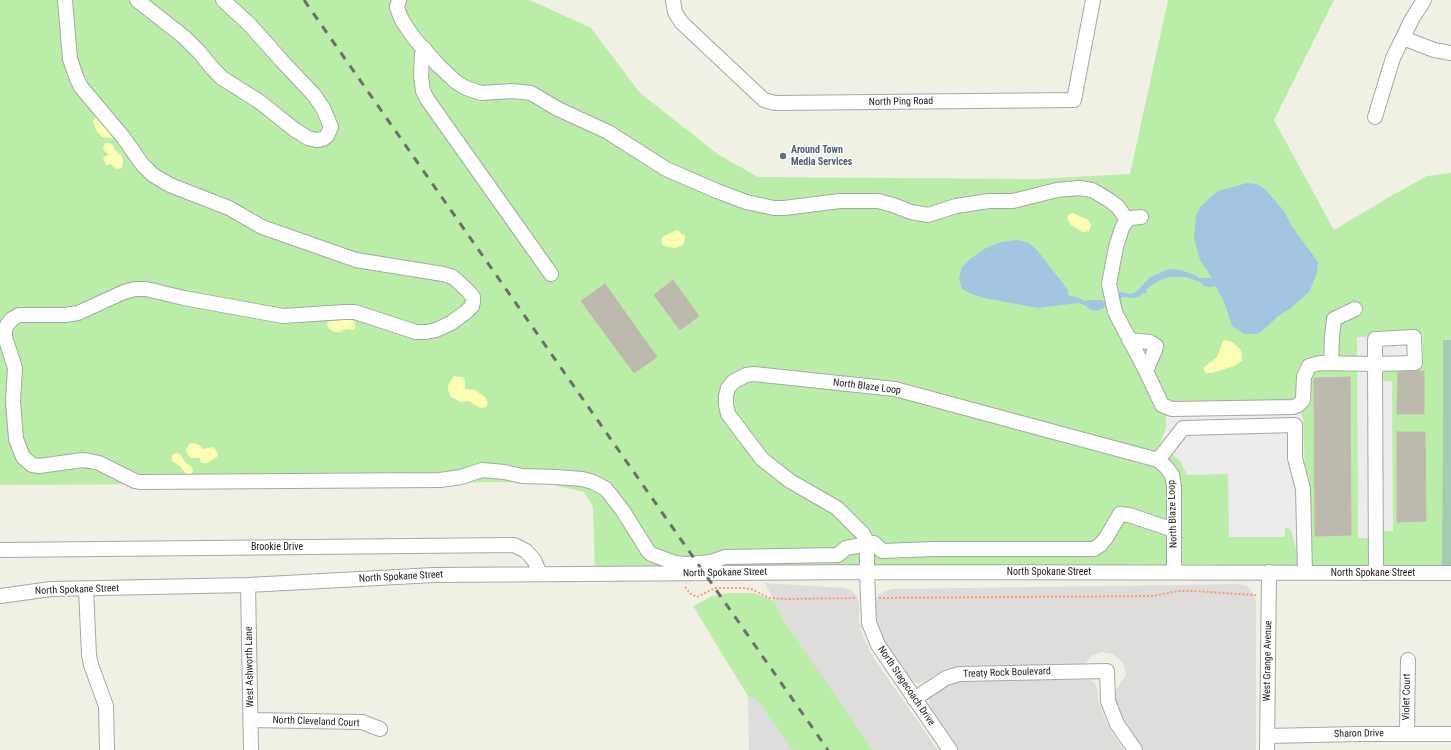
<!DOCTYPE html>
<html>
<head>
<meta charset="utf-8">
<style>
	body { margin:0 }
	canvas { display:block; background:#f1f0e5 }
</style>
</head>
<body>
<canvas width="1451" height="750"></canvas>
<script>
const ctx = document.querySelector('canvas').getContext('2d');
ctx.lineJoin = 'round';
function paint(path, color) {
  ctx.fillStyle = color;
  ctx.fill(path, 'evenodd');
}
function shape(rows) {
  const path = new Path2D();
  for (const r of rows) {
    path.moveTo(r[0], r[1]);
    for (let i = 2; i < r.length; i += 2) path.lineTo(r[i], r[i + 1]);
  }
  return path;
}
function strokePath(path, color, width, dash) {
  ctx.strokeStyle = color;
  ctx.lineWidth = width;
  ctx.lineCap = dash ? 'butt' : 'round';
  ctx.setLineDash(dash || []);
  ctx.stroke(path);
}
function drawText(font, color, halo, rows, align = 'center') {
  ctx.font = font + ' "Roboto Condensed",sans-serif';
  ctx.lineWidth = 3;
  ctx.setLineDash([]);
  ctx.textBaseline = 'middle';
  ctx.strokeStyle = halo;
  ctx.fillStyle = color;
  for (const [text, x, y, turn = 0] of rows) {
    ctx.save();
    ctx.translate(x, y);
    ctx.rotate((+turn || 0) * Math.PI / 180);
    ctx.textAlign = isNaN(turn) ? turn : align;
    if (halo) ctx.strokeText(text, 0, 0);
    ctx.fillText(text, 0, 0);
    ctx.restore();
  }
}
const residential = shape([
	[765,583,844,588,851,590,857,596,859,602,859,621,862,633,866,644,873,657,938,750,870,750,784,621],
	[1239,584,1247,586,1251,591,1254,595,1256,603,1256,750,1141,750,1127,729,1118,710,1115,698,1116,690,1126,675,1124,664,1113,654,1101,652,1091,656,1086,663,1079,665,967,666,946,669,919,684,912,681,889,652,879,632,874,612,874,602,879,594,885,591,893,589],
	[973,680,1090,680,1094,682,1097,688,1099,702,1105,719,1113,734,1124,750,959,750,929,708,929,698,945,687,957,682],
	[748,696,750,698,755,696,793,750,749,750]
]);
const grass = shape([
	[0,0,530,0,591,28,640,93,719,155,758,177,1036,179,1130,174,1168,0,1334,0,1274,120,1334,230,1391,196,1427,176,1451,173,1451,340,1443,341,1442,574,595,574,593,507,584,492,540,482,0,485],
	[730,593,754,593,774,601,784,621,873,750,793,750,755,697,749,698,693,606,712,596]
]);
const sand = shape([
	[96,117,101,121,104,126,109,129,113,135,113,138,102,137,97,132,93,121],
	[105,143,110,143,112,144,115,150,121,155,123,160,122,168,116,169,111,164,106,165,105,163,103,157,109,155,103,149],
	[1073,213,1088,220,1091,225,1089,231,1083,232,1071,225,1067,218,1069,214],
	[677,230,685,236,685,240,683,245,675,248,663,246,661,242,662,237],
	[344,317,352,319,354,322,355,328,354,330,346,329,340,332,334,332,328,328,327,324,329,321,337,321],
	[1224,340,1232,342,1240,349,1242,354,1242,361,1234,366,1212,373,1206,373,1203,368,1217,357,1223,341],
	[454,376,463,377,465,380,465,389,475,390,485,397,488,403,486,407,480,408,469,401,461,402,451,397,448,390,448,385],
	[190,443,198,444,203,449,214,447,218,454,217,457,207,463,201,463,200,458,191,458,187,454,186,449],
	[176,453,180,454,185,462,192,467,193,471,192,474,186,474,180,466,172,461,172,455]
]);
const cemetery = shape([
	[1443,340,1451,340,1451,573,1442,574]
]);
const parking = shape([
	[1423,334,1423,367,1389,367,1383,374,1383,381,1392,382,1393,531,1385,531,1383,533,1383,557,1371,557,1369,538,1358,538,1357,337],
	[1295,410,1302,414,1303,419,1305,472,1309,476,1311,555,1297,554,1291,530,1288,528,1285,528,1285,537,1229,537,1228,474,1187,475,1180,461,1168,451,1159,446,1166,428,1166,412]
]);
const water = shape([
	[1247,183,1257,184,1265,189,1284,211,1293,228,1318,262,1317,273,1309,292,1291,308,1278,316,1268,326,1258,334,1244,334,1232,326,1226,307,1216,286,1210,287,1203,286,1202,283,1189,278,1182,277,1169,277,1160,280,1149,287,1146,290,1147,292,1142,294,1139,297,1135,298,1123,297,1117,302,1115,297,1120,292,1131,294,1136,292,1150,277,1169,269,1180,270,1195,275,1199,278,1212,278,1200,260,1194,239,1196,215,1201,206,1218,191],
	[1017,240,1029,243,1037,250,1068,290,1068,295,1076,297,1085,301,1089,300,1102,300,1105,303,1104,308,1097,311,1091,310,1084,305,1078,303,1038,308,984,298,972,294,962,289,959,278,962,267,970,259,986,248,1001,242]
]);
const building = shape([
	[673,280,699,316,680,330,654,295,673,280],
	[605,284,657,357,634,373,581,301,605,284],
	[1424,371,1424,414,1397,414,1398,372,1424,371],
	[1350,377,1351,535,1315,536,1314,378,1350,377],
	[1397,432,1425,432,1426,521,1397,522,1397,432]
]);
const path = shape([
	[685,587,691,594,697,597,715,588,742,588,751,589,769,598,785,599,857,598],
	[879,598,1153,596,1179,591,1193,591,1256,595]
]);
const minor = shape([
	[65,0,70,59,77,79,81,87,123,137,142,164,153,175,170,185,229,208,262,227,356,260,443,274,453,277,468,291,473,297,473,302,472,306,466,312,451,323,436,330,426,332,416,332,355,312,344,312,283,316,184,298,146,289,135,289,124,292,78,313,65,315,19,315,12,319,7,325,5,330,5,337,15,368,13,401,16,439,23,457,32,465,39,466,83,460,90,461,99,463,135,481,140,482,440,480,461,477,482,470,504,472,522,476,556,477,582,479,593,482,606,489,623,511,648,551,651,554,675,563,686,564,711,562,725,557,838,555,846,548,874,543,882,551,934,549,1094,549,1100,545,1106,538,1120,514,1129,515,1174,530],
	[137,0,184,37,200,53,213,69,222,78,260,102,295,130,308,138,316,140,323,139,327,136,331,127,323,108,314,95,282,61,250,25,223,0],
	[399,0,397,7,399,13,403,22,414,38,438,65,456,82,466,88,481,93,512,91,531,93,558,109,608,132,666,169,717,191,746,202,774,208,784,208,840,201,878,201,893,205,911,212,928,215,956,206,989,201,1013,201,1057,190,1079,188,1092,190,1109,200,1118,207,1127,220],
	[673,0,675,12,681,22,764,100,775,103,1074,100,1093,0],
	[1403,38,1434,50,1451,53],
	[425,49,422,54,421,76,423,91,427,99,551,274],
	[1375,117,1393,58,1412,19,1424,0],
	[1141,217,1130,218,1125,223,1122,228,1116,247,1109,284,1115,312,1146,371,1162,405,1172,409,1293,407,1298,405,1303,400,1304,377,1309,366,1320,363,1375,364,1375,339,1414,337,1415,363,1375,364,1376,573],
	[1129,340,1150,342,1156,346,1155,350,1146,371],
	[1331,363,1332,337,1334,319,1355,309],
	[1158,460,1183,428,1295,425,1295,458,1303,489,1305,572],
	[0,550,514,545,526,551,534,560,540,574],
	[248,585,251,750],
	[86,589,89,655,91,665,106,706,107,750],
	[0,596,51,589,248,585,434,575,867,572,1451,573],
	[914,699,946,678,959,674,1107,671,1108,701,1117,724,1135,750],
	[251,720,362,722,380,729],
	[1407,734,1408,660],
	[1267,736,1359,734,1451,734],
	[950,750,878,645,869,623,867,572,867,542,863,534,837,508,790,481,762,459,728,414,726,405,726,396,728,388,733,382,746,375,754,374,895,389,1158,460,1166,467,1172,475,1174,486,1174,572],
	[1267,750,1269,572]
]);
const rail = shape([
	[304,0,828,750]
]);
const markers = [
	[783,156,4,"#5c6f8a"]
];
const streetNames = [
	["North Ping Road",901,102,-1],
	["North Blaze Loop",867,387,7],
	["North Blaze Loop",1173,514,-92],
	["Brookie Drive",277,547],
	["North Spokane Street",1049,572],
	["North Spokane Street",725,573,-1],
	["North Spokane Street",1373,573],
	["North Spokane Street",401,577,-3],
	["North Spokane Street",77,590,-2],
	["West Grange Avenue",1268,661,-89],
	["West Ashworth Lane",250,667,-91],
	["Treaty Rock Boulevard",1007,673,-2],
	["North Stagecoach Drive",906,686,56],
	["Violet Court",1407,697,-89],
	["North Cleveland Court",316,722,2],
	["Sharon Drive",1359,734,-1]
];
const serviceNames = [
	["Around Town",791,150],
	["Media Services",791,162]
];
paint(residential, '#dedddc');
paint(grass, '#baeea8');
paint(sand, '#fdffb5');
paint(cemetery, '#a5cbb3');
paint(parking, '#ececec');
paint(water, '#a3c5e1');
paint(building, '#beb9ae');
strokePath(building, '#c4baa6', 1);
strokePath(minor, '#a7a7a7', 16);
strokePath(path, '#ff9b68', 2, [2, 2]);
strokePath(minor, '#fff', 14);
strokePath(rail, '#6e6e6e', 3, [8, 8]);
for (const [x, y, r, color] of markers) {
  const dot = new Path2D();
  dot.arc(x, y, r, 0, 2 * Math.PI);
  ctx.fillStyle = color;
  ctx.fill(dot);
  strokePath(dot, '#fff', 1.5);
}
drawText('10px', '#202020', '#fff', streetNames);
drawText('bold 10px', '#4e5e75', '#fff', serviceNames, 'left');
</script>
</body>
</html>
